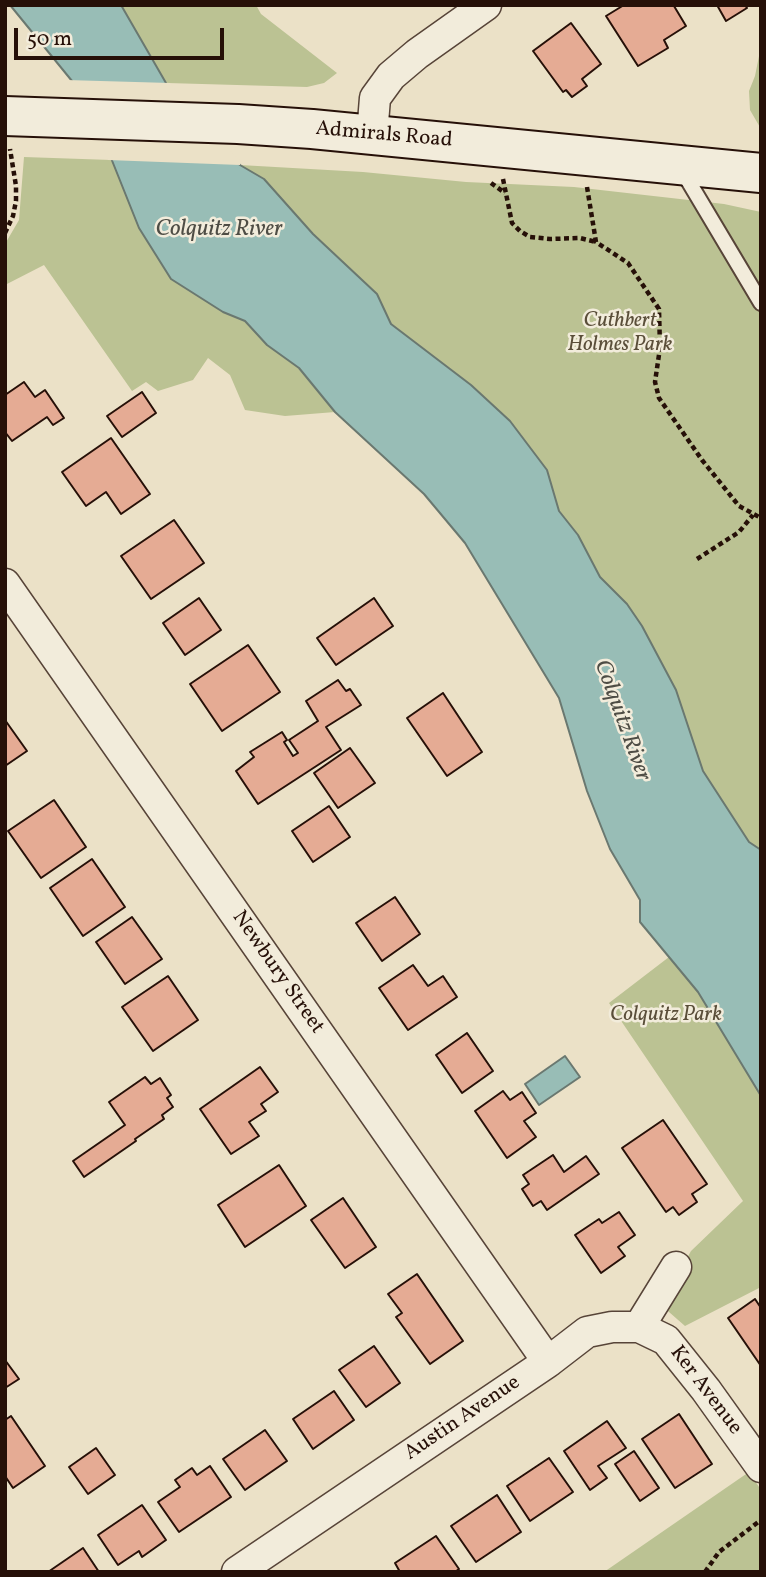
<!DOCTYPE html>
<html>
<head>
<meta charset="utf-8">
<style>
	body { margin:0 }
	#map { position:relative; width:766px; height:1577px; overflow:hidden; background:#ebe1c7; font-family:Vollkorn,serif }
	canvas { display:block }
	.frame { position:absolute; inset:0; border:7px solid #261008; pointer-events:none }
	.scale { position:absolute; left:14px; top:28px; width:210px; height:32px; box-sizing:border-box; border:4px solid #261008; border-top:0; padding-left:9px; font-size:21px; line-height:24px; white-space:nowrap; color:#261008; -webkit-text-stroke:5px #f2ecdb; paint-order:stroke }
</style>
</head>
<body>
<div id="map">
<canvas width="766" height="1577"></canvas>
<div class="frame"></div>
<div class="scale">50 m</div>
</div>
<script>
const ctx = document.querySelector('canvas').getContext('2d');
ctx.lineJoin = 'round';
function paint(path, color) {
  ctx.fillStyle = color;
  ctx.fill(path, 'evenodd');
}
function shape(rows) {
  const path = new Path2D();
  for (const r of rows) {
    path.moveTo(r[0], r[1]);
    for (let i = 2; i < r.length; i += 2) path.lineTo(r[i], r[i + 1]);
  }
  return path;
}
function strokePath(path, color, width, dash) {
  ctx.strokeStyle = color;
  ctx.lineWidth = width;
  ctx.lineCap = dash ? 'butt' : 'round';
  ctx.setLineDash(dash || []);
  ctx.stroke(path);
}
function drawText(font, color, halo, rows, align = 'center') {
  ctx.font = font + ' Vollkorn,serif';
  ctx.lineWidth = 5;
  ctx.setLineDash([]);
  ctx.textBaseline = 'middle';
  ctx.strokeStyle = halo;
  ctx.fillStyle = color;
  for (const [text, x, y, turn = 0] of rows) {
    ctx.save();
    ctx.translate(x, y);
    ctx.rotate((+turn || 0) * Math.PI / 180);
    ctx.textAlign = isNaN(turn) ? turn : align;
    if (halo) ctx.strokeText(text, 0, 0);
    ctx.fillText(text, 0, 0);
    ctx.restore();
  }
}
const green = shape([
	[10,5,39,5,267,345,299,368,335,412,285,416,245,410,230,375,208,358,193,380,158,391,146,382,132,391,44,265,5,285,5,244,19,220,24,157,111,160,72,81],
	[121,5,256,5,261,14,337,73,324,83,307,87,167,83,204,131,240,165,363,172,466,182,574,187,724,204,761,212,761,906,739,890,714,844,699,789,674,716,648,655,633,628,603,593,546,503,519,480,494,434,477,415,364,317,339,299,284,241,251,200,203,150],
	[761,46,761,129,750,110,749,91,755,76],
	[669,957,698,992,761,1093,761,1287,685,1326,661,1305,691,1251,743,1201,609,1003],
	[749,1472,761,1490,761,1572,604,1572]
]);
const water = shape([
	[10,5,121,5,166,83,204,131,240,165,264,179,313,234,377,294,391,324,471,385,510,421,547,470,559,511,578,535,600,577,627,604,642,626,676,690,703,771,749,842,761,850,761,1096,698,992,640,922,640,900,610,849,587,791,559,698,465,543,424,494,335,412,299,368,267,345,245,321,223,312,171,279,139,228,99,128,72,81,10,5],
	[565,1056,580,1077,539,1105,525,1084,565,1056]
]);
const pier = shape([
	[66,80,170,83,206,129,240,160,240,165,108,160,96,129]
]);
const building = shape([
	[624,5,676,5,674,6,686,26,664,40,668,48,638,66,606,16,624,5],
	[713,5,745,5,747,8,726,21,717,5,713,5],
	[571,23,601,64,582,79,587,86,572,97,566,90,563,92,533,51,571,23],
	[24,382,35,397,45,390,64,418,53,425,47,417,12,441,5,432,5,395,24,382],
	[142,392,156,413,122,437,107,416,142,392],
	[111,438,150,494,121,514,106,492,86,506,62,472,111,438],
	[174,520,204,563,151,599,121,556,174,520],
	[199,598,221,630,185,655,163,623,199,598],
	[374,598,393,626,336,665,317,638,374,598],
	[248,645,280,692,222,731,190,684,248,645],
	[338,680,346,691,350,689,361,705,326,727,341,750,258,804,236,771,254,757,250,752,282,732,287,740,284,742,293,756,298,753,289,740,318,721,306,701,338,680],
	[443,693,482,752,447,776,407,718,443,693],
	[5,720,27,751,5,766,5,720],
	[350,748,375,783,338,808,314,773,350,748],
	[54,800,86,847,41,878,8,831,54,800],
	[329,806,350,837,313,862,292,831,329,806],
	[92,859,125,907,83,936,50,888,92,859],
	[395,897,420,934,382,961,356,923,395,897],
	[132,917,162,959,125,984,96,942,132,917],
	[413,965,428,986,443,976,457,997,408,1030,379,988,413,965],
	[168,976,198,1020,153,1051,122,1007,168,976],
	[467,1033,493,1071,462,1093,436,1055,467,1033],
	[260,1067,278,1092,261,1104,266,1111,249,1122,259,1136,231,1154,200,1109,260,1067],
	[145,1077,151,1084,160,1078,171,1095,167,1098,173,1107,162,1115,164,1119,135,1139,136,1141,84,1177,73,1161,125,1125,109,1102,145,1077],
	[503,1091,510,1100,522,1092,536,1113,524,1121,536,1137,507,1158,475,1111,503,1091],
	[663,1120,707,1184,692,1194,697,1202,679,1215,673,1207,666,1212,622,1148,663,1120],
	[553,1155,564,1172,586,1156,599,1174,547,1210,541,1201,533,1206,522,1189,529,1184,523,1175,553,1155],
	[279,1165,306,1206,245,1247,218,1205,279,1165],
	[343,1198,376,1247,345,1268,311,1220,343,1198],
	[619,1212,635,1235,618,1247,625,1256,601,1273,575,1235,599,1219,602,1223,619,1212],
	[417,1274,463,1341,430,1364,396,1317,402,1313,388,1294,417,1274],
	[755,1299,761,1308,761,1366,728,1318,755,1299],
	[374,1346,400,1383,366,1407,339,1370,374,1346],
	[5,1360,19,1379,5,1388,5,1360],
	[334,1391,354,1420,313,1449,293,1419,334,1391],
	[679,1414,712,1464,675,1488,642,1439,679,1414],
	[11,1416,45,1466,13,1488,5,1476,5,1420,11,1416],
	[607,1421,626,1448,598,1466,607,1478,590,1490,564,1451,607,1421],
	[265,1430,287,1461,245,1490,223,1459,265,1430],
	[96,1448,115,1475,88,1494,69,1467,96,1448],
	[634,1451,659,1488,640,1501,615,1464,634,1451],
	[549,1458,573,1492,530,1521,507,1486,549,1458],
	[210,1466,231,1497,179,1532,158,1502,180,1487,175,1480,192,1468,197,1475,210,1466],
	[497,1495,521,1532,476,1562,451,1526,497,1495],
	[142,1505,166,1540,142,1557,139,1551,118,1565,98,1535,142,1505],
	[436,1536,459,1569,455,1572,400,1572,395,1563,436,1536],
	[83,1548,99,1572,48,1572,83,1548]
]);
const path = shape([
	[503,179,512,223,520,231,530,237,550,239,580,238,596,242],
	[491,183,505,193],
	[587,187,596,242,628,263,659,309,660,348,655,382,659,398,702,460,739,506,761,518],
	[5,233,13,216,16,201,16,186,10,149],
	[697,559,739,532,753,515],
	[705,1572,719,1552,761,1520]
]);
const service = shape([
	[683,172,761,303]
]);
const minor = shape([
	[372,135,375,98,391,76,417,54,486,5],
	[5,584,548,1362],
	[639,1327,676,1267],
	[237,1572,548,1362,587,1332,612,1327,639,1327,666,1340,706,1390,761,1467]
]);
const secondary = shape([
	[5,116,238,124,312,129,761,173]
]);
const streetNames = [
	["Admirals Road",384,136,5],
	["Newbury Street",277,973,55],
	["Ker Avenue",705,1391,53],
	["Austin Avenue",463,1419,-34]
];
const parkNames = [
	["Cuthbert",620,322],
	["Holmes Park",620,346],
	["Colquitz Park",666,1016]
];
const waterNames = [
	["Colquitz River",219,231],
	["Colquitz River",621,721,70]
];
paint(green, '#bbc293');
paint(water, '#98bdb6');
strokePath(water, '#6a7870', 2);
paint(pier, '#ebe1c7');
paint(building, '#e5ab94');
strokePath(building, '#261008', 2);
strokePath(service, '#574438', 18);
strokePath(minor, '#574438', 33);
strokePath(secondary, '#261008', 42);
strokePath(path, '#261008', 4.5, [5, 3.5]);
strokePath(service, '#f2ecdb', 14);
strokePath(minor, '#f2ecdb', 30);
strokePath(secondary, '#f2ecdb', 38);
drawText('21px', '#261008', '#f2ecdb', streetNames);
drawText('italic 21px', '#5a4e39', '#f2ecdb', parkNames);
drawText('italic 23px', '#4e4d45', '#f2ecdb', waterNames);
</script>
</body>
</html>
